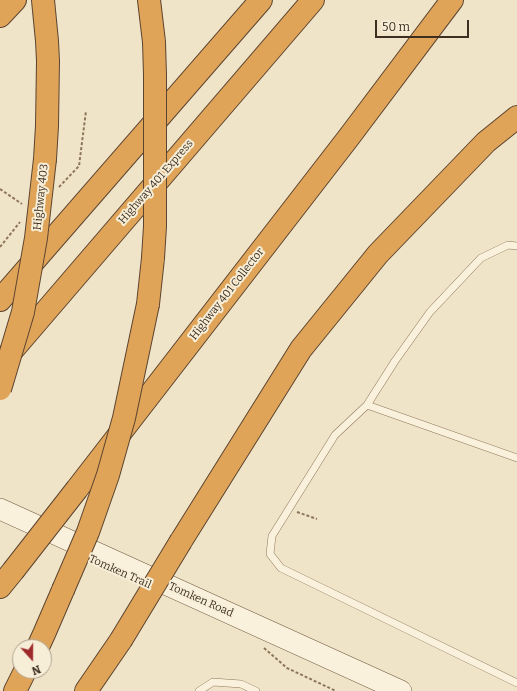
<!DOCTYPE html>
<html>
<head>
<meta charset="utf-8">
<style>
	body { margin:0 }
	#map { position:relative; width:517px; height:691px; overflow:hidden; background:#f0e4c8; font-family:Bitter,serif }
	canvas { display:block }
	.north { position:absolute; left:12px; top:639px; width:40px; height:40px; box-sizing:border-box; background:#f7eed8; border:1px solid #ada18e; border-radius:50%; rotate:159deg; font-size:11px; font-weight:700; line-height:16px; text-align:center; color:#3d2e20 }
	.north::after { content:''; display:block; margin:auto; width:14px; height:18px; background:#9e2a2b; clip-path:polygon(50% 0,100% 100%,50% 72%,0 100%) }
	.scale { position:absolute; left:375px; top:20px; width:94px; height:18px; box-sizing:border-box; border:2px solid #3d2e20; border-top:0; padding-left:5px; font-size:12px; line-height:14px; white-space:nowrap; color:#3d2e20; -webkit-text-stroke:3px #f7eed8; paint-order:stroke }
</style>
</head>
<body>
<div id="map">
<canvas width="517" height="691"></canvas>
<div class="north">N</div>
<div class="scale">50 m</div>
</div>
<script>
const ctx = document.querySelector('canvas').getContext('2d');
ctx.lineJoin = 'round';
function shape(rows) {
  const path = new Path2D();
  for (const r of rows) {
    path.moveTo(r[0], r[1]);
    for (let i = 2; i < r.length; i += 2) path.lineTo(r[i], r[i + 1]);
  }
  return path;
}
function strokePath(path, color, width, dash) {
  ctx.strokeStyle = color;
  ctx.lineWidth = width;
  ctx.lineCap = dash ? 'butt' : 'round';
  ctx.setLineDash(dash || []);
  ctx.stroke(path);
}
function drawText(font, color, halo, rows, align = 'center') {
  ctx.font = font + ' Bitter,serif';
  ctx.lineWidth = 4;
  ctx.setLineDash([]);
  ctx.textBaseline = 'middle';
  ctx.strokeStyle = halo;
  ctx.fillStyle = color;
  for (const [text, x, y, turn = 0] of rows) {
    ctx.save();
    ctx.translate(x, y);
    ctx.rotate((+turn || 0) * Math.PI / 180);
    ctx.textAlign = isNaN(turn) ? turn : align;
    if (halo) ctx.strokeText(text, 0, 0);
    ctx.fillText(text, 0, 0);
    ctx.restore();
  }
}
const path = shape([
	[59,187,79,166,86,111],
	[0,189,22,204],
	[0,247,20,222],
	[297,512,317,519],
	[264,648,287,668,336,691]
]);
const lane = shape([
	[517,246,508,245,481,258,430,312,395,361,367,405,335,435,272,536,270,554,281,568,517,683],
	[367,405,517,458],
	[199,691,213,682,241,684,256,691]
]);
const secondary = shape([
	[0,509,401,691]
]);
const highway = shape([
	[43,0,47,41,48,61,47,126,45,159],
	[149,0,154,42],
	[0,16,15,0],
	[0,300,261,0],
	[148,304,153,258],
	[10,353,313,0],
	[77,489,349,137,452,0],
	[181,541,301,349,378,254,486,142,517,117],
	[0,587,13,571],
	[38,647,44,634,63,590],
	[15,691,25,671],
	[86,691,121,640]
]);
const highwayBridge = shape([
	[153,258,155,226,155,75,154,42],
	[0,389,23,312,36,238,45,159],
	[13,571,77,489],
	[63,590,88,532,108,475,124,418,148,304],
	[121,640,181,541]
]);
const streetNames = [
	["Highway 401 Express",156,182,-49],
	["Highway 403",41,197,-84],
	["Highway 401 Collector",227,294,-52],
	["Tomken Trail",120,572,24],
	["Tomken Road",201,600,24]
];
strokePath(lane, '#8d765c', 8);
strokePath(secondary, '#6f573f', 22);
strokePath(highway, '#5b4430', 24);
strokePath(path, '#8d765c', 2, [3, 2]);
strokePath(lane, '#faf1dc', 7);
strokePath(secondary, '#faf1dc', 21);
strokePath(highway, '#e0a458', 22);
strokePath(highwayBridge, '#5b4430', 24, []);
strokePath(highwayBridge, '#e0a458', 22);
drawText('11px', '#3d2e20', '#f7eed8', streetNames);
</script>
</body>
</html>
